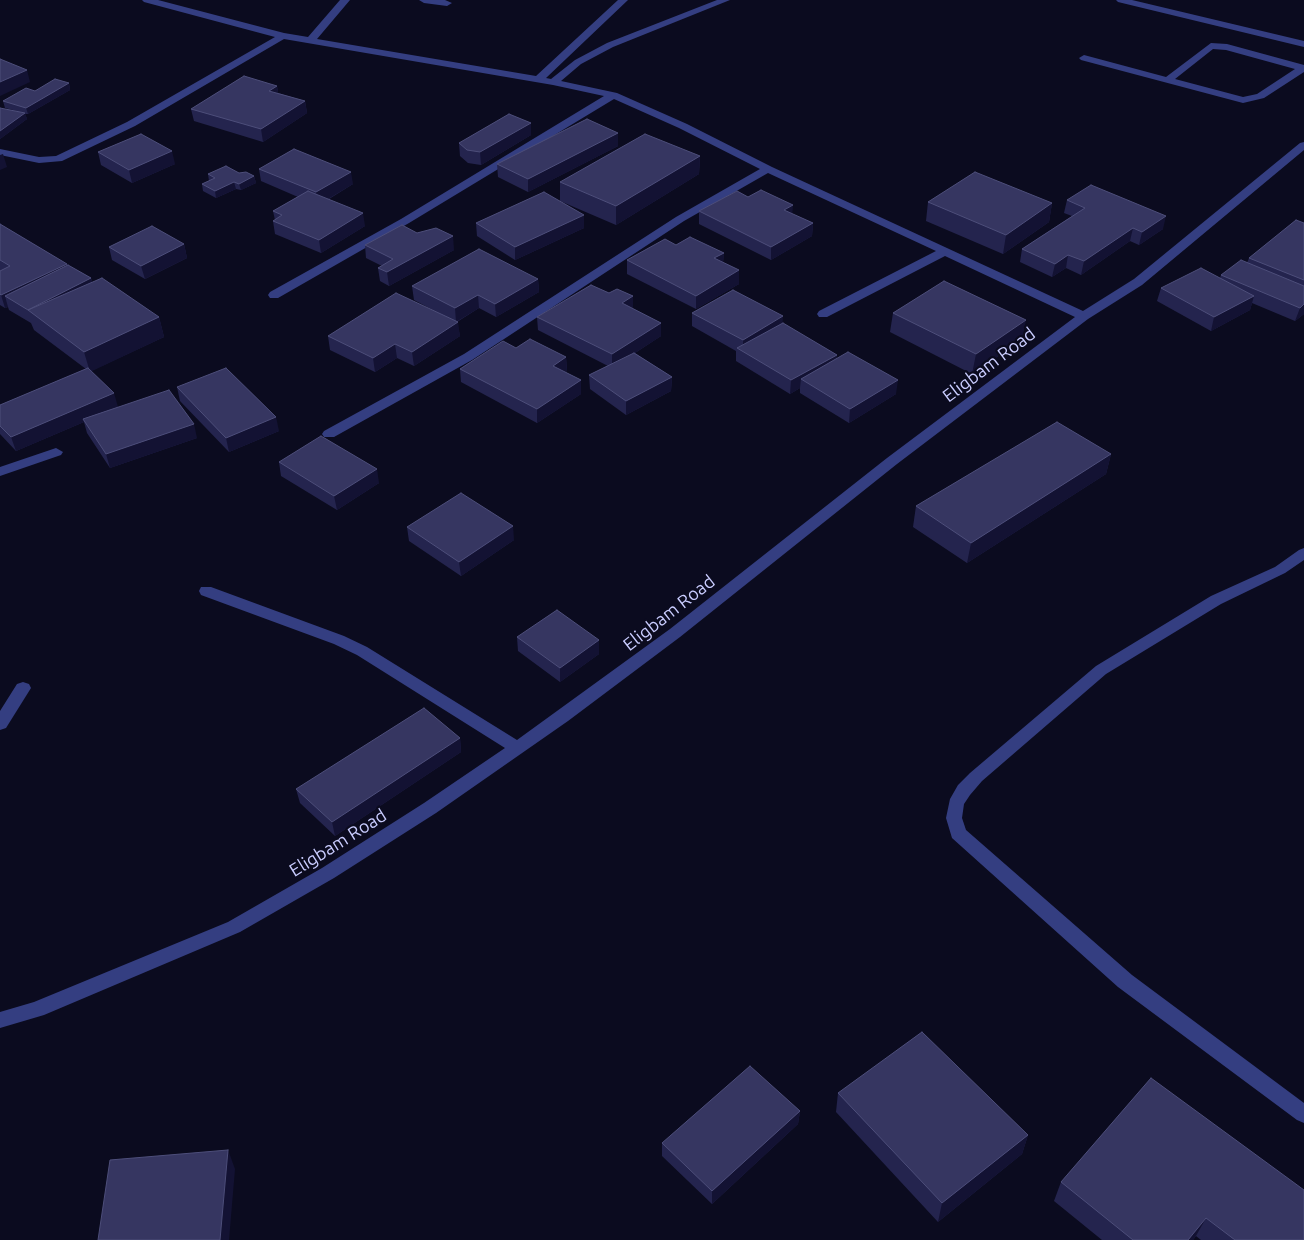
<!DOCTYPE html>
<html>
<head>
<meta charset="utf-8">
<style>
	body { margin:0 }
	canvas { display:block; background:#0b0b1f }
</style>
</head>
<body>
<canvas width="1304" height="1240"></canvas>
<script>
const ctx = document.querySelector('canvas').getContext('2d');
ctx.lineJoin = 'round';
function shape(rows) {
  const path = new Path2D();
  for (const r of rows) {
    path.moveTo(r[0], r[1]);
    for (let i = 2; i < r.length; i += 2) path.lineTo(r[i], r[i + 1]);
  }
  return path;
}
function paint(path, color) {
  ctx.fillStyle = color;
  ctx.fill(path, 'evenodd');
}
function strokePath(path, color, width, dash) {
  ctx.strokeStyle = color;
  ctx.lineWidth = width;
  ctx.lineCap = dash ? 'butt' : 'round';
  ctx.setLineDash(dash || []);
  ctx.stroke(path);
}
function drawText(font, color, halo, rows, align = 'center') {
  ctx.font = font + ' Ubuntu,sans-serif';
  ctx.lineWidth = 4.5;
  ctx.setLineDash([]);
  ctx.textBaseline = 'middle';
  ctx.strokeStyle = halo;
  ctx.fillStyle = color;
  for (const [text, x, y, turn = 0] of rows) {
    ctx.save();
    ctx.translate(x, y);
    ctx.rotate((+turn || 0) * Math.PI / 180);
    ctx.textAlign = isNaN(turn) ? turn : align;
    if (halo) ctx.strokeText(text, 0, 0);
    ctx.fillText(text, 0, 0);
    ctx.restore();
  }
}
const minor = shape([
	[142,0,158,0,284,33,308,37,340,0,350,0,317,39,536,76,618,0,628,0,546,78,551,79,575,60,607,43,717,0,730,0,613,47,581,64,561,81,617,93,687,124,772,167,1083,311,1134,279,1300,143,1304,142,1304,150,1142,285,1088,319,897,464,680,637,568,721,436,813,334,878,240,932,44,1015,0,1028,0,1012,34,1002,228,922,322,868,424,803,505,748,357,655,334,644,201,595,199,591,201,587,211,587,344,636,367,647,517,740,670,629,887,458,1075,317,945,256,827,317,819,317,817,314,819,311,936,251,768,173,684,221,472,360,334,437,324,437,322,434,324,431,464,354,676,217,760,169,679,128,614,99,409,223,278,298,270,298,268,295,270,292,401,219,604,96,553,85,284,39,135,126,62,161,39,163,0,155,0,149,39,157,56,156,127,122,275,37,144,2,142,0],
	[419,0,445,0,452,3,447,6,424,3,419,0],
	[1116,0,1132,0,1304,41,1304,47,1118,2,1116,0],
	[1211,43,1227,44,1304,65,1304,72,1264,98,1243,103,1081,60,1079,58,1084,55,1166,77,1211,43],
	[1213,49,1226,50,1295,69,1257,94,1243,97,1175,79,1213,49],
	[56,448,63,452,61,455,0,476,0,467,56,448],
	[1304,548,1304,560,1285,573,1221,604,1106,674,982,781,970,795,964,804,962,818,966,830,1132,975,1304,1103,1304,1123,1297,1120,1118,987,952,838,946,818,950,799,958,785,970,773,1096,666,1211,596,1275,567,1299,550,1304,548],
	[23,682,29,684,31,688,6,728,0,730,0,711,17,684,23,682]
]);
const wall = shape([
	[69,83,70,90,28,114,25,114,27,119,0,139,0,108,17,111,5,108,3,101,35,91],
	[277,86,278,93,305,101,307,113,263,142,194,121,191,109],
	[618,133,618,146,528,192,498,177,497,164],
	[531,135,481,165,468,163,460,156,459,143],
	[98,152,175,164,132,183,101,165],
	[700,156,699,174,616,225,560,201,560,182],
	[259,169,353,184,329,199,365,226,321,253,275,234,273,221,275,220,273,211,298,197,261,181],
	[239,173,254,176,256,183,241,190,236,189,216,198,203,191,202,184,209,181,208,174],
	[748,197,792,214,813,223,812,236,771,260,699,224,699,211],
	[1067,200,1163,229,1139,245,1130,241,1081,275,1066,268,1052,277,1020,262,1022,249,1072,216,1064,213],
	[928,202,1052,203,1049,222,1003,254,926,221],
	[476,223,584,228,515,260,477,236],
	[1304,223,1304,314,1295,321,1252,303,1250,310,1211,331,1157,301,1161,288,1220,278,1221,275,1247,263,1249,258],
	[0,224,67,265,91,278,92,282,159,317,164,337,91,371,118,407,197,438,110,468,87,433,84,422,16,451,0,434,0,405,86,369,34,330,31,323,9,310,8,307,5,308,0,305],
	[417,233,454,250,389,286,380,281,378,268,382,266,366,258,365,245],
	[184,244,187,258,145,279,112,260,109,247],
	[676,245,724,253,723,262,739,284,696,309,627,274,627,260],
	[538,279,539,292,496,317,479,308,457,322,460,336,414,366,397,358,375,372,330,350,328,336,444,316,414,300,412,286],
	[633,309,661,323,661,336,635,353,672,377,671,391,626,415,590,389,589,375,608,366,538,330,537,317],
	[692,313,782,323,837,355,836,359,896,394,849,423,800,393,800,388,790,394,736,361,736,351,692,326],
	[893,313,1022,340,972,374,890,332],
	[516,348,566,357,567,371,565,372,581,380,581,394,537,423,461,382,460,369],
	[177,387,279,431,229,452,180,401],
	[1111,454,1106,474,967,563,913,527,916,506],
	[279,462,379,483,337,510,281,476],
	[407,527,514,540,461,576,409,541],
	[517,637,599,640,599,654,560,682,518,651],
	[460,738,461,752,335,836,300,803,296,789],
	[838,1093,1028,1135,1022,1154,938,1222,836,1112],
	[800,1111,798,1124,712,1204,662,1156,662,1143],
	[1061,1182,1304,1240,1201,1240,1196,1236,1193,1240,1102,1240,1054,1201]
]);
const shadedWall = shape([
	[27,70,30,82,0,96,0,82],
	[69,83,70,90,28,114,26,108],
	[277,86,279,98,269,91],
	[305,101,307,113,263,142,261,129],
	[25,113,27,119,0,139,0,131],
	[531,123,531,135,481,165,480,152],
	[618,133,618,146,528,192,528,179],
	[172,151,175,164,132,183,129,170],
	[3,154,7,167,0,170,0,155],
	[700,156,699,174,616,225,616,206],
	[351,172,353,184,318,205,316,192],
	[254,176,256,183,241,190,239,184],
	[234,182,236,189,216,198,215,191],
	[1052,203,1049,222,1003,254,1006,235],
	[793,205,792,218,784,210],
	[363,213,365,226,321,253,319,240],
	[584,215,584,228,515,260,515,247],
	[1166,216,1163,229,1139,245,1142,232],
	[813,223,812,236,771,260,771,247],
	[1133,228,1130,241,1081,275,1084,261],
	[453,236,454,250,389,286,387,272],
	[184,244,187,258,145,279,141,266],
	[724,253,723,266,714,258],
	[1068,255,1066,268,1052,277,1055,264],
	[67,264,70,277,5,296,8,307,5,308,1,295],
	[739,270,739,284,696,309,696,296],
	[91,278,95,291,28,310],
	[538,279,539,292,496,317,495,304],
	[478,295,479,308,456,322,455,308],
	[633,296,633,310,622,303],
	[1254,296,1250,310,1211,331,1214,317],
	[1304,304,1304,314,1295,321,1300,308],
	[783,316,782,330,743,351,743,340],
	[159,317,164,337,90,372,84,352],
	[1026,320,1022,340,972,374,976,354],
	[458,322,460,336,414,366,412,352],
	[661,323,661,336,612,368,612,354],
	[395,344,397,358,375,372,373,358],
	[837,355,835,368,801,379,800,388,790,394,791,380],
	[566,357,567,371,554,380,553,366],
	[672,377,671,391,626,415,626,401],
	[581,380,581,394,537,423,537,409],
	[898,380,896,394,849,423,850,409],
	[114,393,118,407,83,419,84,422,16,451,11,437],
	[276,417,279,431,229,452,226,438],
	[194,424,197,438,110,468,106,454],
	[1111,454,1106,474,967,563,971,543],
	[377,469,379,483,337,510,334,496],
	[513,526,514,540,461,576,459,562],
	[599,640,599,654,560,682,560,668],
	[460,738,461,752,335,836,332,822],
	[800,1111,798,1124,712,1204,712,1191],
	[1028,1135,1022,1154,938,1222,942,1203],
	[228,1150,235,1169,229,1240,220,1240],
	[1206,1218,1196,1236,1193,1240,1188,1240]
]);
const building = shape([
	[0,59,27,70,0,82,0,59],
	[244,76,277,86,269,91,305,101,261,129,191,109,244,76],
	[55,79,69,83,26,108,3,101,26,88,35,91,55,79],
	[0,108,25,113,0,131,0,108],
	[509,114,531,123,480,152,467,150,459,143,509,114],
	[587,119,618,133,528,179,497,164,587,119],
	[141,134,172,151,129,170,98,152,141,134],
	[645,134,700,156,616,206,560,182,645,134],
	[294,149,351,172,316,192,259,169,294,149],
	[226,166,239,173,246,172,254,176,239,184,234,182,215,191,202,184,215,178,208,174,226,166],
	[975,172,1052,203,1006,235,928,202,975,172],
	[1091,185,1166,216,1142,232,1133,228,1084,261,1068,255,1055,264,1022,249,1085,208,1067,200,1091,185],
	[761,190,793,205,784,210,813,223,771,247,699,211,737,191,748,197,761,190],
	[308,191,363,213,319,240,273,221,282,215,273,211,308,191],
	[544,192,584,215,515,247,476,223,544,192],
	[1296,220,1304,223,1304,280,1249,258,1296,220],
	[0,224,67,264,1,295,0,294,0,271,10,266,0,260,0,224],
	[402,225,417,233,436,228,453,236,387,272,378,268,393,259,365,245,402,225],
	[152,226,184,244,141,266,109,247,152,226],
	[690,237,724,253,714,258,739,270,696,296,627,260,665,239,676,245,690,237],
	[479,249,538,279,495,304,478,295,455,308,412,286,479,249],
	[1241,260,1304,286,1304,304,1300,308,1221,275,1241,260],
	[68,265,91,278,28,310,5,296,68,265],
	[1201,268,1254,296,1214,317,1161,288,1201,268],
	[102,278,159,317,84,352,28,310,102,278],
	[944,281,1026,320,976,354,893,313,944,281],
	[591,285,609,293,617,289,633,296,622,303,661,323,612,354,537,317,591,285],
	[733,290,783,316,743,340,692,313,733,290],
	[396,293,458,322,412,352,395,344,373,358,328,336,396,293],
	[783,323,837,355,791,380,737,348,783,323],
	[530,339,566,357,553,366,581,380,537,409,460,369,503,341,516,348,530,339],
	[848,352,898,380,850,409,801,379,848,352],
	[634,353,672,377,626,401,589,375,634,353],
	[88,368,114,393,11,437,0,426,0,405,88,368],
	[226,368,276,417,226,438,177,387,226,368],
	[169,390,194,424,106,454,83,419,169,390],
	[1057,422,1111,454,971,543,916,506,1057,422],
	[321,436,377,469,334,496,279,462,321,436],
	[461,493,513,526,459,562,407,527,461,493],
	[557,610,599,640,560,668,517,637,557,610],
	[424,708,460,738,332,822,296,789,424,708],
	[922,1032,1028,1135,942,1203,838,1093,922,1032],
	[750,1066,800,1111,712,1191,662,1143,750,1066],
	[1151,1078,1304,1190,1304,1240,1235,1240,1206,1218,1188,1240,1133,1240,1061,1182,1151,1078],
	[228,1150,220,1240,98,1240,110,1160,228,1150]
]);
const streetNames = [
	["Eligbam Road",989,365,-37],
	["Eligbam Road",669,613,-38],
	["Eligbam Road",338,843,-32]
];
paint(minor, '#343e81');
paint(wall, '#24244e');
paint(shadedWall, '#131233');
paint(building, '#363661');
strokePath(building, '#4d4e7a', 1);
drawText('18px', '#cacdff', '#0b0b1f', streetNames);
</script>
</body>
</html>
